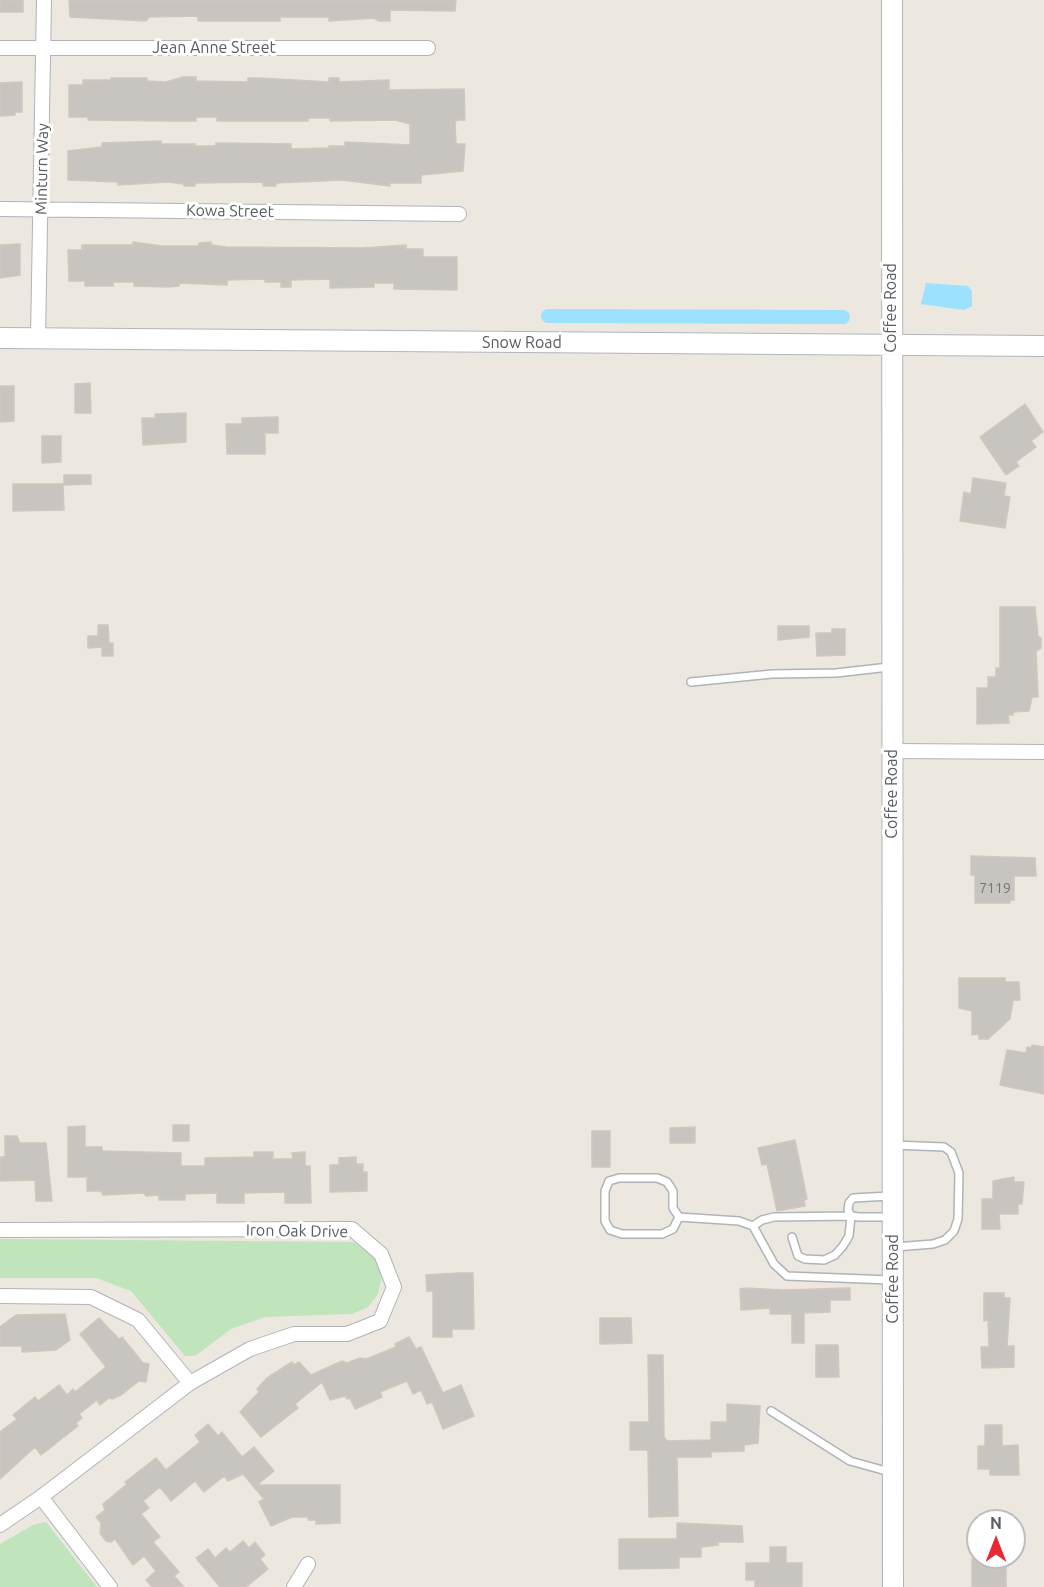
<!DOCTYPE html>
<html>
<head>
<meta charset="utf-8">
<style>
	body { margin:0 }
	#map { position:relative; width:1044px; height:1587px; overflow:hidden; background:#ece7df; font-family:Ubuntu,sans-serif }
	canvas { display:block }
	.north { position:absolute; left:966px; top:1509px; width:60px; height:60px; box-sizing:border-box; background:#fff; border:2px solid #bcbec0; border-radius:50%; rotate:0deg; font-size:16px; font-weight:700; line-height:24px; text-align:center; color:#585d61 }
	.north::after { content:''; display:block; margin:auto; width:21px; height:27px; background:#e72934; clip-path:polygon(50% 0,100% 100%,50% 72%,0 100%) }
</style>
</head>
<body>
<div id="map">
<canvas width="1044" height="1587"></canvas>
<div class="north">N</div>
</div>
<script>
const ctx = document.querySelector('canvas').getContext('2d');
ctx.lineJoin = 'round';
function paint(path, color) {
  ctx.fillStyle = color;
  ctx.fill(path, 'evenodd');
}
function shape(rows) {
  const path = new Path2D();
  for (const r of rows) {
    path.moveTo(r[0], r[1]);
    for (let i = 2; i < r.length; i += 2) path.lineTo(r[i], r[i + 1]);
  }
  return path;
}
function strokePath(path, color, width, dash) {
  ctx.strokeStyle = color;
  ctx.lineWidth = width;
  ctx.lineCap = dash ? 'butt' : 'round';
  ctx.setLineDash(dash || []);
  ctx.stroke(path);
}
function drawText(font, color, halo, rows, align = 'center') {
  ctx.font = font + ' Ubuntu,sans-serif';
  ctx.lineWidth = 6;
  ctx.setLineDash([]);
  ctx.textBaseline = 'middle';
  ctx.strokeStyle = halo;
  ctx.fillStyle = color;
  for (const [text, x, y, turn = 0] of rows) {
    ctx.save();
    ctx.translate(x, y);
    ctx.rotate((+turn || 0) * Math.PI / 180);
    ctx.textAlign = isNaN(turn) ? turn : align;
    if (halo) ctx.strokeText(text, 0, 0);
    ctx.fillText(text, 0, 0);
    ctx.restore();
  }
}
const green = shape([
	[0,1239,352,1242,364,1247,374,1256,380,1268,381,1281,378,1294,368,1307,352,1314,265,1317,231,1329,195,1356,185,1356,131,1291,96,1278,0,1278],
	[46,1522,97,1587,0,1587,0,1544,33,1525]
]);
const water = shape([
	[926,283,968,286,972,291,972,306,964,310,921,304]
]);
const canal = shape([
	[548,316,843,317]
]);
const building = shape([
	[0,0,23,0,23,12,0,12,0,0],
	[69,0,456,0,455,11,390,10,390,21,379,21,374,18,329,21,329,17,280,17,280,21,198,21,198,16,149,17,146,21,70,17,69,0],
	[183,77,196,77,196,81,248,82,248,78,259,78,329,82,329,78,339,78,339,82,389,80,389,90,464,89,465,120,456,120,455,125,456,144,465,144,463,171,421,175,421,183,390,183,390,186,342,180,276,183,276,186,263,186,263,182,195,183,195,186,184,186,184,184,167,182,118,185,118,182,68,180,68,151,102,147,102,143,161,141,161,144,195,144,195,146,216,146,216,143,291,144,291,149,329,148,329,146,345,146,345,142,410,145,410,124,395,120,330,121,330,118,308,118,308,121,217,121,217,117,196,117,196,121,166,121,88,120,88,117,69,117,69,85,83,85,83,80,111,80,111,78,147,78,147,81,166,82,183,77],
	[22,82,22,112,15,112,15,115,0,116,0,83,22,82],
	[133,242,162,246,199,246,199,243,211,242,212,245,227,247,363,248,406,245,406,249,423,249,423,257,457,257,457,290,394,289,394,283,374,283,374,287,330,288,330,279,291,280,291,287,281,287,281,282,265,282,265,279,227,280,227,285,179,283,179,286,168,287,134,286,134,282,113,282,113,286,85,286,85,281,69,281,68,250,82,250,82,245,133,245,133,242],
	[20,244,20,275,0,278,0,245,20,244],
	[90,383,91,413,75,413,75,384,90,383],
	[0,386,14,386,14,421,0,422,0,386],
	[1025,404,1043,432,1031,441,1036,447,1016,462,1019,466,1006,475,980,437,1025,404],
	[186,413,186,442,143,445,142,418,155,418,155,414,186,413],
	[278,417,278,433,265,433,265,454,227,454,226,424,242,424,242,418,278,417],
	[42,436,61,436,61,462,42,463,42,436],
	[64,475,91,475,91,484,64,485,64,475],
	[973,478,1006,483,1004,496,1010,497,1005,528,960,521,964,492,971,494,973,478],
	[13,484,63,484,64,510,13,511,13,484],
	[1000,607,1035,607,1038,636,1041,638,1041,648,1036,651,1038,697,1032,697,1029,711,1013,712,1013,715,1008,715,1009,723,977,724,977,688,988,688,988,677,996,677,996,668,1000,668,1000,607],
	[98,625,108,625,109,643,113,643,113,656,102,656,102,647,88,648,88,636,98,636,98,625],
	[778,626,809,626,809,637,778,640,778,626],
	[832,629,845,629,845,655,817,656,816,633,832,633,832,629],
	[971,856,1035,858,1036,876,1014,876,1014,900,1010,900,1010,903,975,903,975,875,971,875,971,856],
	[959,978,1005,978,1005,982,1019,982,1020,1000,1013,1000,1010,1019,988,1039,979,1039,979,1034,972,1035,972,1011,959,1008,959,978],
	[1032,1045,1044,1047,1044,1094,1000,1085,1007,1050,1026,1053,1027,1047,1031,1048,1032,1045],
	[173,1125,189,1125,189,1141,173,1141,173,1125],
	[85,1126,85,1147,102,1147,102,1151,181,1153,181,1166,205,1166,205,1158,254,1157,254,1152,273,1152,273,1159,293,1159,292,1153,305,1152,305,1166,310,1166,311,1203,285,1203,285,1192,244,1193,244,1203,217,1203,217,1193,185,1194,185,1200,159,1200,159,1195,146,1196,144,1193,103,1195,101,1191,87,1191,87,1177,68,1177,68,1127,85,1126],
	[695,1127,695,1143,670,1143,670,1128,695,1127],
	[592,1131,610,1131,610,1167,592,1167,592,1131],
	[5,1136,17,1136,20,1143,46,1143,52,1201,36,1201,35,1180,0,1181,0,1157,5,1157,5,1136],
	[795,1140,807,1199,804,1200,805,1206,777,1211,767,1164,762,1165,758,1148,795,1140],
	[356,1157,356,1164,363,1164,363,1172,367,1172,367,1191,330,1192,330,1165,339,1165,339,1158,356,1157],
	[1014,1177,1014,1182,1024,1182,1022,1204,1018,1204,1018,1214,999,1214,1000,1229,982,1229,982,1199,993,1199,993,1181,1014,1177],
	[458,1273,473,1273,474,1329,452,1329,452,1337,433,1337,433,1291,427,1291,426,1275,458,1273],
	[745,1288,783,1290,850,1288,850,1300,830,1300,830,1312,804,1313,804,1343,792,1343,792,1314,770,1314,770,1308,741,1310,740,1289,745,1288],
	[984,1293,1004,1293,1004,1298,1010,1298,1007,1346,1014,1346,1014,1367,982,1368,981,1347,989,1347,988,1320,984,1321,984,1293],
	[65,1314,70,1340,56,1350,22,1352,22,1346,0,1346,0,1327,16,1315,65,1314],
	[99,1318,119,1339,122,1337,143,1363,149,1364,146,1382,139,1381,121,1395,112,1399,109,1398,100,1405,97,1400,79,1414,82,1418,76,1423,78,1426,41,1455,35,1447,0,1479,0,1432,17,1419,13,1415,35,1397,38,1401,59,1385,67,1395,73,1389,75,1392,106,1367,80,1334,99,1318],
	[600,1318,631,1318,632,1343,600,1344,600,1318],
	[409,1337,416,1349,421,1347,443,1393,461,1385,474,1416,443,1429,432,1402,427,1404,421,1390,413,1394,407,1381,380,1392,382,1397,355,1409,350,1398,347,1399,345,1396,330,1400,322,1382,295,1404,298,1408,261,1437,240,1412,259,1392,257,1389,267,1378,292,1362,294,1365,299,1362,311,1375,342,1361,347,1363,360,1358,366,1359,396,1347,395,1344,409,1337],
	[816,1345,838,1345,839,1377,816,1377,816,1345],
	[648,1355,663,1355,664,1437,667,1441,711,1440,711,1422,727,1422,727,1404,760,1406,758,1443,744,1445,744,1451,711,1452,711,1457,677,1457,678,1516,649,1517,648,1450,630,1450,630,1422,649,1422,648,1355],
	[208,1424,218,1436,222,1432,242,1457,254,1447,274,1471,257,1485,340,1485,340,1523,316,1524,316,1520,308,1520,308,1517,292,1517,271,1526,259,1502,264,1499,243,1474,228,1481,224,1476,204,1492,195,1481,171,1501,160,1487,143,1501,149,1508,141,1514,160,1537,153,1542,179,1572,174,1576,184,1587,152,1587,146,1580,156,1571,144,1556,133,1565,115,1539,111,1542,106,1541,100,1533,101,1523,96,1517,105,1510,103,1504,127,1484,125,1482,156,1458,166,1470,200,1442,195,1435,208,1424],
	[985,1425,1002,1425,1002,1446,1018,1445,1019,1475,990,1475,990,1469,978,1469,978,1446,985,1446,985,1425],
	[677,1523,742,1526,743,1542,718,1542,718,1545,701,1547,701,1557,679,1557,679,1568,619,1569,619,1539,677,1539,677,1523],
	[243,1541,249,1548,255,1542,265,1555,260,1559,268,1569,246,1587,220,1587,196,1558,208,1549,215,1558,226,1548,230,1552,243,1541],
	[770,1547,786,1547,786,1563,802,1563,802,1587,755,1587,755,1580,746,1580,746,1563,770,1563,770,1547],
	[972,1559,1006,1559,1006,1587,972,1587,972,1559]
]);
const lane = shape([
	[691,682,772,674,836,673,889,667],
	[893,1145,944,1147,951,1152,959,1173,958,1219,954,1231,945,1240,933,1244,895,1247],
	[890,1196,853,1198,849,1203,848,1210,851,1216,859,1217,890,1217],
	[679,1217,673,1229,662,1234,622,1234,610,1230,605,1221,605,1191,609,1181,619,1178,657,1178,667,1182,673,1191,673,1208,679,1217,739,1221,753,1226,774,1264,787,1276,890,1280],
	[753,1226,762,1220,774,1217,851,1216,849,1236,843,1246,835,1255,824,1260,805,1259,798,1256,792,1237],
	[771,1411,850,1461,890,1472]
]);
const street = shape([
	[0,48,428,48],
	[0,209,459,214],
	[38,338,44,0],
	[892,751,1044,752],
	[0,1230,352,1229,381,1254,394,1287,380,1321,347,1334,294,1334,250,1349,190,1383,41,1497,0,1525],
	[0,1296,91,1297,138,1320,190,1383],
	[41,1497,110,1587],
	[294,1587,308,1564]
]);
const secondary = shape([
	[892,0,893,1587],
	[0,338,1044,346]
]);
const numberNames = [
	["7119",995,888]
];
const streetNames = [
	["Jean Anne Street",214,48],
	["Minturn Way",42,169,-89],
	["Kowa Street",230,211,1],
	["Coffee Road",891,308,-90],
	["Snow Road",522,343],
	["Coffee Road",892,794,-90],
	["Iron Oak Drive",297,1231,1],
	["Coffee Road",893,1279,-90]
];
paint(green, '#c0e4bb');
paint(water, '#9ce1fe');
strokePath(canal, '#9ce1fe', 14);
paint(building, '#c8c4bf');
strokePath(building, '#d0c8be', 1.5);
strokePath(lane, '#b0b4b7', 10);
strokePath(street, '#b0b4b7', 16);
strokePath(secondary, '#b1b6bb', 22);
strokePath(lane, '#fff', 7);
strokePath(street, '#fff', 14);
strokePath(secondary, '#fff', 20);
drawText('14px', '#747778', null, numberNames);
drawText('16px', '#585d61', '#fff', streetNames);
</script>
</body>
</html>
